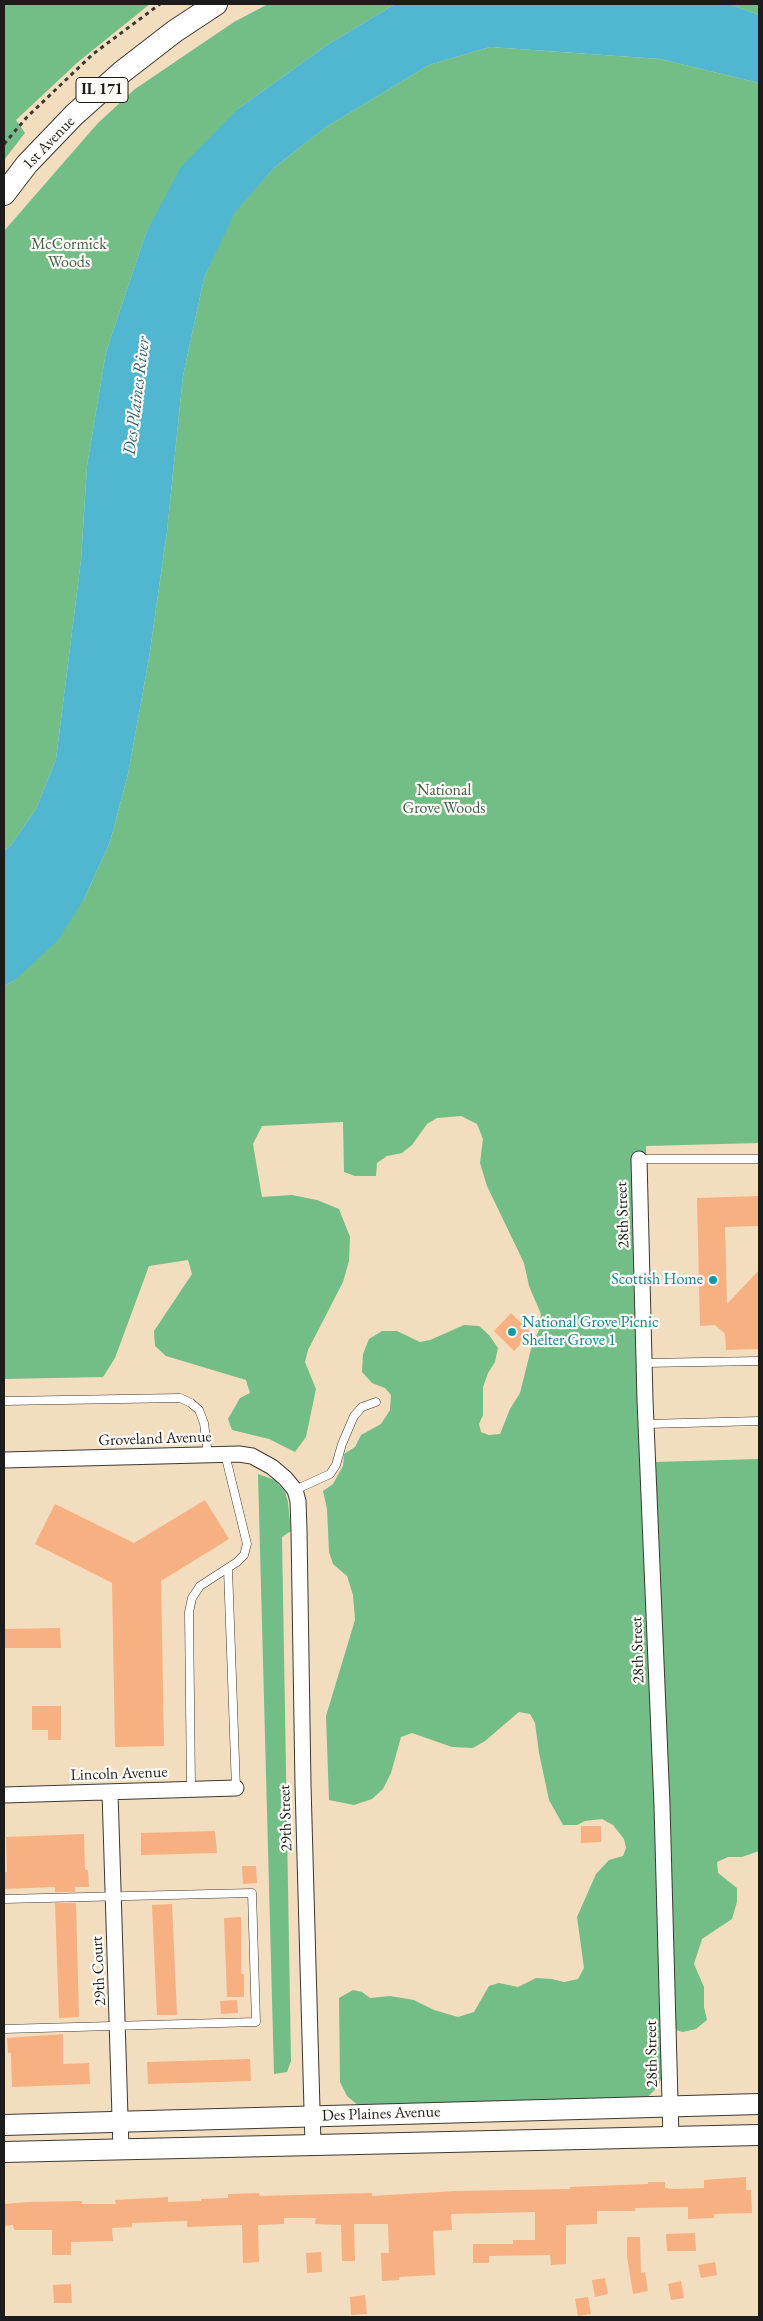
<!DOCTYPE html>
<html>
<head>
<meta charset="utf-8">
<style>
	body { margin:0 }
	#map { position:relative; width:763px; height:2321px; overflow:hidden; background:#f3ddbf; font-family:"EB Garamond",serif }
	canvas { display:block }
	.frame { position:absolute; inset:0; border:5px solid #1c1c1c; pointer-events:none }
</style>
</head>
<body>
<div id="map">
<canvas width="763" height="2321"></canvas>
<div class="frame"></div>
</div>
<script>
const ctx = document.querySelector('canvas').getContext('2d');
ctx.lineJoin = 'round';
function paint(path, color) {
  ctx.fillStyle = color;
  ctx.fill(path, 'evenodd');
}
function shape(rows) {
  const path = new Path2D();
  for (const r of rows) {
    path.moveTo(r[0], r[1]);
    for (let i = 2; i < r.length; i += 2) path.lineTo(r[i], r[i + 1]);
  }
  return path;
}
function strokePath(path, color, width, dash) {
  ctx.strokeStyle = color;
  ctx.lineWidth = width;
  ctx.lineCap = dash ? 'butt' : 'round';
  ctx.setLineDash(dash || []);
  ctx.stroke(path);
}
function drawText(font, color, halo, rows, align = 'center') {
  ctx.font = font + ' "EB Garamond",serif';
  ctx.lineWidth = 4.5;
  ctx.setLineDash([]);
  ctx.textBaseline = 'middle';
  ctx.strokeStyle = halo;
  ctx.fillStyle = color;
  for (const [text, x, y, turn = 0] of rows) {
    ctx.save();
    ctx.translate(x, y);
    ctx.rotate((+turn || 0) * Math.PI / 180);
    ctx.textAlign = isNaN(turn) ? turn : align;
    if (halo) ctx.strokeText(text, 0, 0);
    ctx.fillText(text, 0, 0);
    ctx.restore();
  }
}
const forest = shape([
	[4,4,150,4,78,62,16,120,25,133,4,160],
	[268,4,395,4,327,45,239,108,146,233,106,352,87,466,81,560,56,759,36,809,11,845,4,851,4,231,98,123,135,89,234,22],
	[729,4,759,4,759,15],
	[490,47,660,59,759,83,759,1143,646,1146,654,1462,759,1459,759,1851,742,1857,728,1857,717,1862,718,1873,737,1888,737,1902,732,1919,702,1939,694,1964,704,1987,704,2007,707,2020,696,2029,683,2032,675,2030,659,2085,647,2098,359,2106,347,2096,340,2082,339,1998,353,1990,362,1992,370,1998,390,1996,414,2000,434,2010,458,2017,474,2012,489,1986,499,1983,518,1987,536,1978,552,1979,564,1982,578,1979,584,1968,577,1917,596,1874,609,1860,623,1856,626,1848,624,1839,613,1825,602,1819,585,1821,577,1825,563,1825,549,1800,539,1753,535,1723,530,1714,519,1712,485,1741,473,1748,452,1747,412,1733,401,1737,391,1773,383,1789,372,1799,354,1805,329,1800,326,1716,355,1620,353,1595,347,1576,333,1564,329,1552,327,1509,323,1491,333,1484,343,1466,344,1454,355,1447,361,1435,381,1424,390,1410,391,1395,385,1388,372,1383,362,1372,363,1354,369,1339,382,1331,397,1331,420,1342,430,1340,464,1325,479,1326,489,1335,498,1348,495,1362,488,1373,483,1387,483,1415,479,1424,481,1432,489,1435,500,1434,510,1409,520,1393,532,1345,539,1330,541,1314,529,1286,524,1263,487,1186,480,1163,483,1139,477,1124,461,1116,437,1118,427,1124,412,1145,402,1153,387,1156,377,1163,376,1176,355,1176,344,1172,343,1122,262,1126,253,1144,262,1197,292,1195,317,1200,339,1209,350,1237,349,1261,343,1282,308,1350,305,1362,316,1389,306,1437,295,1452,269,1439,232,1430,228,1419,240,1398,250,1393,246,1380,166,1356,155,1346,154,1331,192,1274,188,1260,149,1266,115,1358,103,1377,4,1379,4,986,15,980,84,899,110,842,128,774,149,658,167,531,183,376,204,278,234,212,275,167,326,127,429,65],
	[258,1474,275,1480,285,1492,288,1502,291,1531,282,1537,291,2061,287,2072,274,2074]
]);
const water = shape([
	[395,4,729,4,759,15,759,83,660,59,490,47,429,65,326,127,275,167,235,212,204,278,183,376,167,531,149,658,128,774,110,842,84,899,58,940,15,980,4,986,4,851,11,845,36,809,56,759,81,560,87,466,106,352,146,233,181,167,239,108,327,45]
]);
const building = shape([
	[759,1196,759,1226,725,1227,727,1304,759,1270,759,1349,726,1350,725,1334,715,1325,700,1326,697,1198],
	[511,1313,531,1333,514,1351,494,1331],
	[205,1500,229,1539,161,1581,164,1746,115,1747,112,1583,35,1544,55,1504,134,1543],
	[60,1628,61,1648,4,1648,4,1629],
	[32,1706,61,1706,61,1740,48,1740,48,1730,32,1730],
	[581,1826,601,1826,601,1842,581,1843],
	[215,1831,217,1853,141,1855,141,1833],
	[84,1834,85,1870,88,1870,89,1887,75,1887,75,1892,55,1892,55,1887,4,1889,4,1872,7,1872,6,1837],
	[242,1866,256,1866,257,1883,243,1884],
	[55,1903,76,1903,79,2017,59,2018],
	[172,1904,177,2015,157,2015,152,1905],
	[241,1917,241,1974,244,1974,244,1997,227,1997,224,1918],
	[237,2000,238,2013,221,2014,220,2001],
	[63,2034,63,2064,89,2063,90,2084,12,2087,11,2053,8,2053,7,2038],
	[250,2059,251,2081,148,2084,147,2062],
	[746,2177,746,2190,751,2190,752,2213,714,2214,714,2218,688,2219,688,2207,635,2208,635,2211,597,2211,597,2224,566,2225,566,2264,551,2265,550,2255,489,2256,489,2263,473,2263,473,2244,513,2244,513,2240,535,2240,535,2212,451,2214,452,2230,433,2231,435,2275,399,2277,399,2280,382,2281,381,2253,389,2253,388,2224,354,2224,355,2261,342,2261,341,2225,315,2224,316,2218,284,2218,284,2224,258,2225,259,2262,243,2263,242,2225,187,2227,187,2221,132,2223,132,2227,112,2228,113,2241,71,2242,71,2255,52,2255,52,2230,14,2230,13,2225,4,2226,4,2204,28,2202,82,2201,82,2204,116,2204,115,2200,168,2197,168,2202,201,2201,201,2199,228,2198,228,2194,259,2193,259,2196,372,2193,372,2196,456,2191,570,2189,570,2187,648,2184,648,2182,665,2182,665,2188,673,2189,704,2188,704,2180],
	[695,2233,696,2251,667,2251,666,2234],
	[627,2237,640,2237,641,2273,645,2272,648,2291,633,2294,627,2256],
	[321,2252,322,2272,307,2273,306,2253],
	[715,2262,717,2275,701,2278,698,2265],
	[605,2278,608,2294,595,2297,592,2280],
	[681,2281,684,2298,671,2300,668,2284],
	[71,2284,72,2303,54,2303,53,2285],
	[365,2295,367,2314,351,2315,350,2297],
	[588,2297,591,2314,578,2316,575,2299]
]);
const path = shape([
	[4,144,27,117,93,54,160,4]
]);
const lane = shape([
	[639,1159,759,1159],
	[645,1363,759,1361],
	[4,1401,180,1398,191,1403,199,1410,204,1423,208,1455],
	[647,1424,759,1421],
	[295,1490,330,1474,336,1465,342,1444,354,1416,362,1407,376,1402],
	[228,1569,236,1788],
	[191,1789,189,1612,192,1598,200,1586,237,1562,244,1555,247,1544,225,1454],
	[4,1899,252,1893,256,2022,4,2029]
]);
const street = shape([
	[639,1159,645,1400,662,1805,671,2138],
	[4,1460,239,1454,252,1456,272,1467,285,1478,295,1490,298,1501,299,1530,303,1785,313,2145],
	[110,1792,121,2149],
	[4,1795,236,1788]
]);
const secondary = shape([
	[4,2125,759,2104],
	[4,2152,759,2135]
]);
const primary = shape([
	[4,194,27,164,74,115,122,72,175,31,216,4]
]);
const markers = [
	[713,1280,5,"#0f9aa8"],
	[512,1332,5,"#0f9aa8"]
];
const shields = [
	[102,90,52]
];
const shieldNames = [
	["IL 171",102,90]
];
const streetNames = [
	["1st Avenue",49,143,-46],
	["28th Street",623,1215,-92],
	["Groveland Avenue",155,1439,-2],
	["28th Street",638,1650,-92],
	["Lincoln Avenue",119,1774,-2],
	["29th Street",286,1818,-92],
	["29th Court",99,1971,-93],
	["28th Street",652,2054,-91],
	["Des Plaines Avenue",381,2114,-2]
];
const parkNames = [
	["McCormick",69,245],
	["Woods",69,263],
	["National",444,791],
	["Grove Woods",444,809]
];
const cultureNames = [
	["Scottish Home",703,1280],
	["National Grove Picnic",522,1323,"left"],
	["Shelter Grove 1",522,1341,"left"]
];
const waterNames = [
	["Des Plaines River",137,396,-83]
];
paint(forest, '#72be86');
paint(water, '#51b6cf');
paint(building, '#f6b082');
strokePath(lane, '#3c3934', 9);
strokePath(street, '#3c3934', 17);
strokePath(secondary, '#3c3934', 22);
strokePath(primary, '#3c3934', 24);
strokePath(path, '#3c3934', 3, [4, 4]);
strokePath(lane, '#fff', 8);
strokePath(street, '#fff', 15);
strokePath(secondary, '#fff', 20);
strokePath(primary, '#fff', 22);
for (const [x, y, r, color] of markers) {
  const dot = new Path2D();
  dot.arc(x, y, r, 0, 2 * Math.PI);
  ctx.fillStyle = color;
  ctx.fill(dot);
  strokePath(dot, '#fdfcf7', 2);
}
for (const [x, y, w] of shields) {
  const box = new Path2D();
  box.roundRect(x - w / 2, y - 12.5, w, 25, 4);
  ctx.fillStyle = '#fdfcf7';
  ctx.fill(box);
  strokePath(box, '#1c1c1c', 1);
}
drawText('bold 15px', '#1c1c1c', null, shieldNames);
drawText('16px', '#1c1c1c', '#fdfcf7', streetNames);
drawText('16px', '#44604a', '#fdfcf7', parkNames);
drawText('16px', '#0d838f', '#fdfcf7', cultureNames, 'right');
drawText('italic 18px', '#34616d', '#fdfcf7', waterNames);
</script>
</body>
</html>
